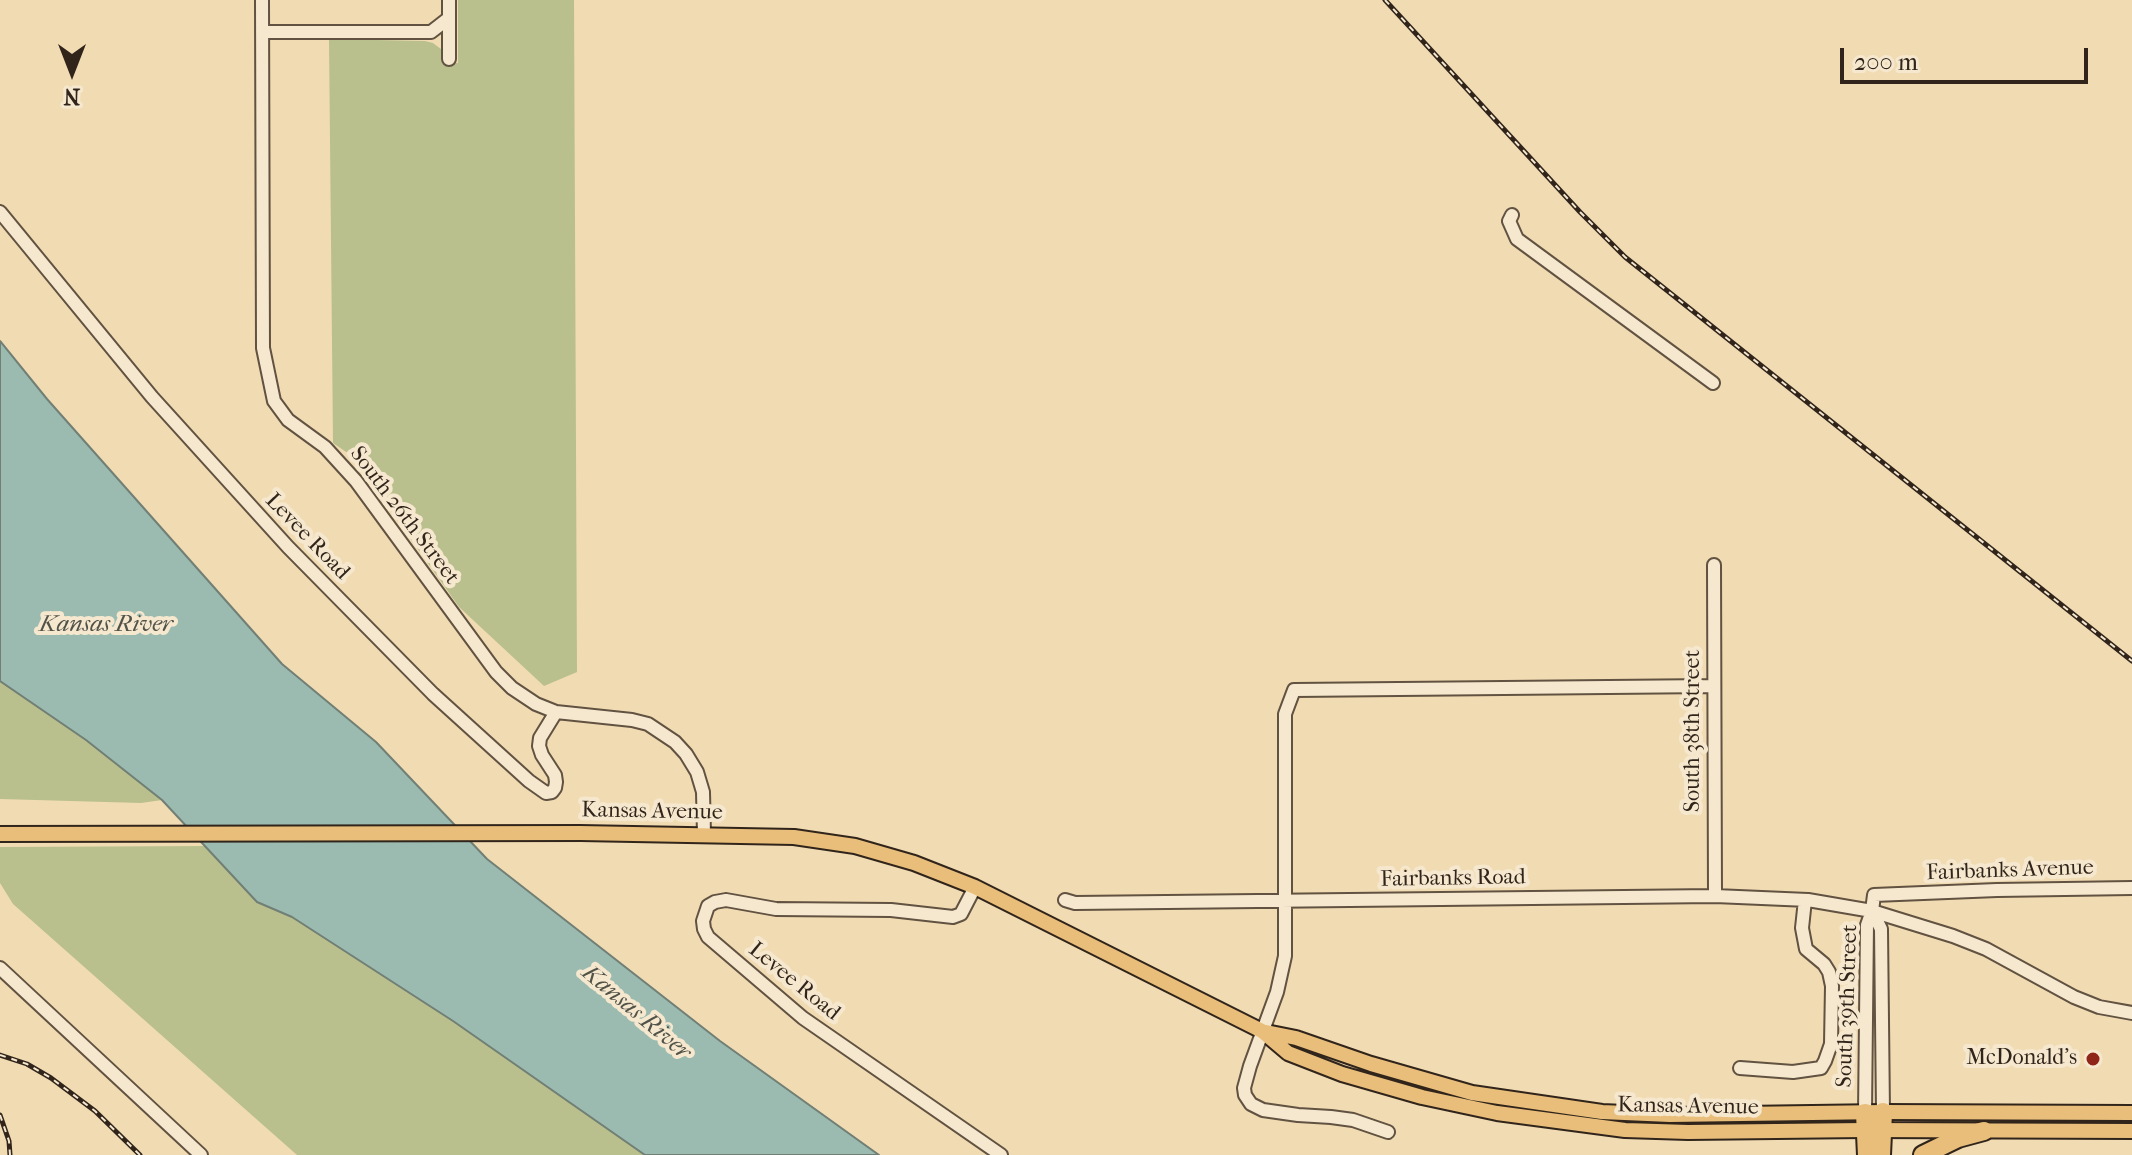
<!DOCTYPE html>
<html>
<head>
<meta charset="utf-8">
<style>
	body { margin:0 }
	#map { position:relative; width:2132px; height:1155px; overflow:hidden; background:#f1dbb3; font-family:"IM FELL French Canon",serif }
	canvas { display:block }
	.north { position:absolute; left:32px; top:32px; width:80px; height:80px; -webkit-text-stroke:6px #f6e8ce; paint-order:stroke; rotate:180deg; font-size:22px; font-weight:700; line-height:32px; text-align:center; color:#31251b }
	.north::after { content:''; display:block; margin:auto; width:28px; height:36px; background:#31251b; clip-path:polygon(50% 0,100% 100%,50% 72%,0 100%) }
	.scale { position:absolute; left:1840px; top:48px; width:248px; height:36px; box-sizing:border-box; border:4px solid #31251b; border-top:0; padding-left:10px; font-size:24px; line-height:28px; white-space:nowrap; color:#31251b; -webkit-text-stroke:6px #f6e8ce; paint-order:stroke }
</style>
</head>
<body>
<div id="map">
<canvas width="2132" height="1155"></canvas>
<div class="north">N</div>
<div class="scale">200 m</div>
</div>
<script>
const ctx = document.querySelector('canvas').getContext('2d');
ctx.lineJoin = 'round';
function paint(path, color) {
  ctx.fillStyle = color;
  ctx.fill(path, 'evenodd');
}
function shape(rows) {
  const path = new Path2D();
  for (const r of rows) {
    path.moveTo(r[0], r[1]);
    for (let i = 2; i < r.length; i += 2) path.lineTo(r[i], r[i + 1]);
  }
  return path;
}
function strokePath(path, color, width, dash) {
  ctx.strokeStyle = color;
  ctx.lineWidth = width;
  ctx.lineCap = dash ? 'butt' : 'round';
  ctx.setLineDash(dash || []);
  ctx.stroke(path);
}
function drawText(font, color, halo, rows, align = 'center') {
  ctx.font = font + ' "IM FELL French Canon",serif';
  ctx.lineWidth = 8;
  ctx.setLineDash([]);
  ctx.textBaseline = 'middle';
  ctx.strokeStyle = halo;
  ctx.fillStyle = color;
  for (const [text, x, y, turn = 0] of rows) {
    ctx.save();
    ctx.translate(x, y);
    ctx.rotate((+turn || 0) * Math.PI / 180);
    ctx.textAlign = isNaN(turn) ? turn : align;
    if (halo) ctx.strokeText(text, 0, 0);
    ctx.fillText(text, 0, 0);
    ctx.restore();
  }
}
const green = shape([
	[458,0,574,0,577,672,544,686,459,607,352,456,333,443,329,39,425,41,433,43,441,49,444,63,458,63],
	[0,681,86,740,162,800,141,803,0,799],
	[206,846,257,902,292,917,453,1021,645,1155,297,1155,13,904,0,883,0,847]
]);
const water = shape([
	[0,341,47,399,282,664,376,742,487,859,720,1041,879,1155,645,1155,453,1021,292,917,257,902,162,800,86,740,0,681,0,341]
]);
const minor = shape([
	[262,0,263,348,274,401,288,420,325,447,356,481,496,672,512,688,536,704,556,712,632,720,648,724,675,742,686,754,697,772,703,792,704,834],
	[449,0,449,59],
	[262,32,431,32,449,18],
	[0,212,152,397,288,547,433,694,529,781,546,793,552,792,555,788,556,782,555,775,542,755,539,746,540,738,556,712],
	[1512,215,1509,221,1517,239,1713,383],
	[1714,565,1715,896],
	[975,887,961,914,953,917,891,910,776,909,726,900,715,902,708,906,703,921,704,929,708,937,803,1018,1001,1155],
	[1065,900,1075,903,1715,896,1808,900,1872,911,1953,936,1986,949,2074,997,2099,1007,2132,1013],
	[1872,911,1881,929,1883,1112],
	[0,968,201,1155],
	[1740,1068,1793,1072,1821,1068,1825,1061,1831,1044,1832,986,1829,972,1824,964,1806,949,1802,928,1805,900],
	[1865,1113,1867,925,1872,911,1874,895,1997,890,2132,888],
	[1388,1132,1353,1120,1331,1117,1298,1115,1263,1110,1251,1104,1245,1095,1244,1088,1250,1066,1277,992,1285,956,1285,714,1294,690,1713,686]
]);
const major = shape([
	[0,834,580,833,794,837,855,846,914,863,975,887,1262,1031,1288,1053,1342,1074,1422,1097,1497,1113,1625,1130,1688,1132,1865,1130,2132,1131],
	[1266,1032,1296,1038,1371,1064,1472,1093,1602,1112,1670,1115,1883,1112,2132,1113]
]);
const highway = shape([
	[1865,1113,1867,1155],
	[1881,1155,1883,1112],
	[1923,1155,1958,1138,1984,1131]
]);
const rail = shape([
	[1385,0,1580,212,1625,257,2132,661],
	[0,1055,27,1064,51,1078,95,1111,140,1155],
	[0,1115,9,1141,10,1155]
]);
const markers = [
	[2093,1059,8,"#8f2418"]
];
const streetNames = [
	["South 26th Street",404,516,53],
	["Levee Road",307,537,46],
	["South 38th Street",1694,731,-90],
	["Kansas Avenue",652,812,1],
	["Fairbanks Avenue",2010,871,-2],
	["Fairbanks Road",1453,879,-1],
	["Levee Road",794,982,39],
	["South 39th Street",1848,1006,-88],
	["Kansas Avenue",1688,1107,1]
];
const poiNames = [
	["McDonald's",2077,1059]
];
const waterNames = [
	["Kansas River",106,625],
	["Kansas River",636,1013,40]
];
paint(green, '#b9c08d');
paint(water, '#9bbbb1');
strokePath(water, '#717f75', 2);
strokePath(minor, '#615241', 16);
strokePath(major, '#31251b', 18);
strokePath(highway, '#31251b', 22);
strokePath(minor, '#f6e8ce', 12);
strokePath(major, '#e8be7a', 14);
strokePath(highway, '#e8be7a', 18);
strokePath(rail, '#31251b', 5);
strokePath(rail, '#f6e8ce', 2, [6]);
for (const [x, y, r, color] of markers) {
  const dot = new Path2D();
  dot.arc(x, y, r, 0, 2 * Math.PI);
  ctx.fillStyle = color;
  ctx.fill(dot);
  strokePath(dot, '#f6e8ce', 3);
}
drawText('22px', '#31251b', '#f6e8ce', streetNames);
drawText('22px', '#31251b', '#f6e8ce', poiNames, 'right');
drawText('italic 24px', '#515248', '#f6e8ce', waterNames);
</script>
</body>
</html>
